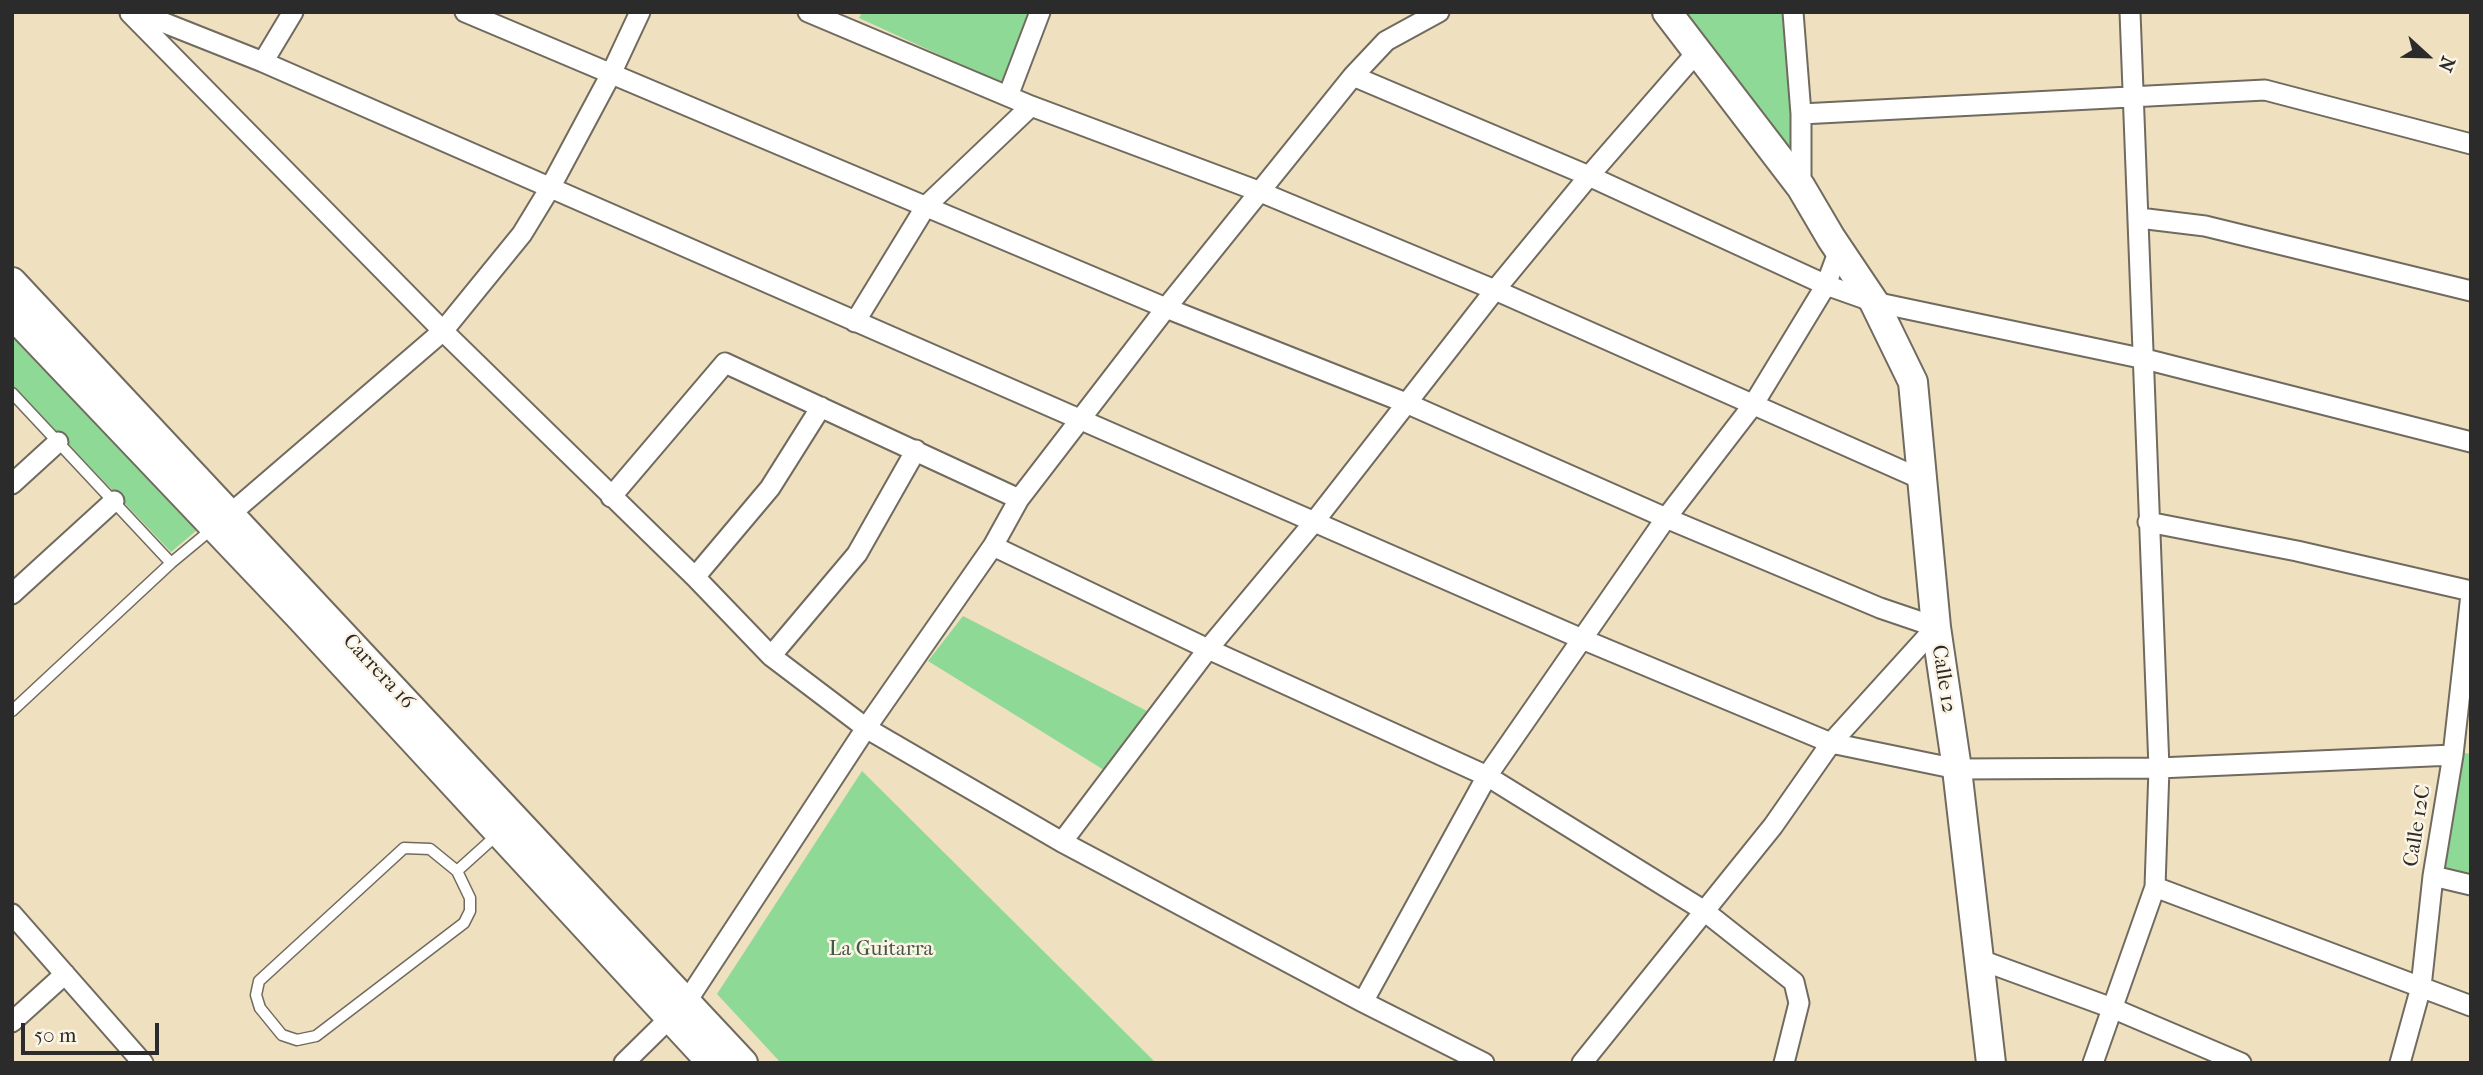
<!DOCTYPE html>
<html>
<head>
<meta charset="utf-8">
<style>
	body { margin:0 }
	#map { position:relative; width:2483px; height:1075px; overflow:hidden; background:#efe0c0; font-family:"IM FELL French Canon",serif }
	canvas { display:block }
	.frame { position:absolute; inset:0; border:14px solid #2b2b2b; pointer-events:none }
	.north { position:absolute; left:2392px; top:21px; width:70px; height:70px; -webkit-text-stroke:5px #fcf5e5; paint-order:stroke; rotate:112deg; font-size:19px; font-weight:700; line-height:28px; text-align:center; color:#2b2b2b }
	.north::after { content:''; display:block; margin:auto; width:24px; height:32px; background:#2b2b2b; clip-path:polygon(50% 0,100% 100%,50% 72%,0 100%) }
	.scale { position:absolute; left:21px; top:1023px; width:138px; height:32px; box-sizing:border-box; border:4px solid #2b2b2b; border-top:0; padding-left:9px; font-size:21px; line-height:24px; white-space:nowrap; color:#2b2b2b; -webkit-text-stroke:5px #fcf5e5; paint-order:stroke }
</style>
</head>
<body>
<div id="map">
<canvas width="2483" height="1075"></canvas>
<div class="frame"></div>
<div class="north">N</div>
<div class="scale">50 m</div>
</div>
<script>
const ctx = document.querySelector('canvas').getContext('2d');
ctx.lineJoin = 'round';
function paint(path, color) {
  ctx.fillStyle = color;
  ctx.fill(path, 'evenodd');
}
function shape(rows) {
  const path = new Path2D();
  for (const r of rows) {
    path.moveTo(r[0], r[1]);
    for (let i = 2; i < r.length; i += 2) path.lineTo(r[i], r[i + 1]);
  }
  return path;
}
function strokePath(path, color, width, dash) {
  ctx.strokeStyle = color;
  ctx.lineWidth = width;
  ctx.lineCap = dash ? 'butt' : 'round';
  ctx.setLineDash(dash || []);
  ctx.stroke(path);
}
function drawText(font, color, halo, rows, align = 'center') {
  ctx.font = font + ' "IM FELL French Canon",serif';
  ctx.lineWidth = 5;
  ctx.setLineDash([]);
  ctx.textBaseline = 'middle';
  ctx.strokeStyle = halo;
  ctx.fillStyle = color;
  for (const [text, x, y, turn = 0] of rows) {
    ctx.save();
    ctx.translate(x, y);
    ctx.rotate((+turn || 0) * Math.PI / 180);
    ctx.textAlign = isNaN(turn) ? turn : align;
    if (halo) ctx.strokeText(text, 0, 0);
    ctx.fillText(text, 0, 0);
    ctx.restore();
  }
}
const green = shape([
	[862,12,1031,12,1003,84,859,18],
	[1680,12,1785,12,1794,163],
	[12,323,203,525,171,552,12,385],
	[963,616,1147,711,1104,770,928,661],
	[2460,752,2471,754,2471,878,2441,871],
	[862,771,1156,1063,781,1063,717,994]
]);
const service = shape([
	[12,393,171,563],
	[12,711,171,563,212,529],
	[457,871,430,849,404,848,259,981,256,995,260,1008,282,1035,297,1040,316,1036,464,923,470,911,470,898,457,871,498,834]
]);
const minor = shape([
	[137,12,263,62,1582,639,1831,743,1957,769,2159,768,2453,755],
	[465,12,1166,308,1406,403,1666,518,1880,608,1936,627,1831,743,1773,826,1582,1063],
	[808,12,1031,106,1258,191,1495,290,1921,479],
	[1793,12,1801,114,1801,187],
	[130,13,443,331,695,577,771,656,866,728,1062,842,1363,1002,1484,1063],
	[263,62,293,12],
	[1353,76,1589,176,1826,285,1874,302,2145,359,2471,442],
	[1008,96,1040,12],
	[1801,114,2265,90,2471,144],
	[2139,218,2205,226,2471,291],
	[855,322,926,206,1031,106],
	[12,484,58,442],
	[611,497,725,363,1019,499],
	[222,521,443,331,522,234,550,188,611,74,640,12],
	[2148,522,2297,551,2471,591],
	[993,546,1208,649,1487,776,1703,910,1794,982,1799,1003,1784,1063],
	[695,577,770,488,821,407],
	[12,594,114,501],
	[771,656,857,554,916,450],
	[1062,842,1208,649,1314,522,1495,290,1589,176,1697,52],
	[2433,876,2471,885],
	[2155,887,2471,1006],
	[12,914,143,1063],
	[1978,959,2112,1008,2241,1063],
	[1363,1002,1487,776,1666,518,1753,405,1826,285,1839,250],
	[12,1022,65,974],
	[624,1063,687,1001,866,728,993,546,1019,499,1166,308,1353,76,1386,41,1439,12],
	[2093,1063,2155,887,2159,768,2130,12],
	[2400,1063,2421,987,2433,876,2453,755,2471,594]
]);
const secondary = shape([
	[1667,12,1801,187,1831,238,1874,302,1913,382,1936,627,1957,769,1991,1063],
	[12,282,743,1063],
	[12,314,301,618,712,1063]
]);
const streetNames = [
	["Carrera 16",378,672,47],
	["Calle 12",1943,679,81],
	["Calle 12C",2418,826,-81]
];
const parkNames = [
	["La Guitarra",881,950]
];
paint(green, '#8ed996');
strokePath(service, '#706a5f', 13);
strokePath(minor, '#706a5f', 23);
strokePath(secondary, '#706a5f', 32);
strokePath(service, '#fff', 10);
strokePath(minor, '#fff', 19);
strokePath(secondary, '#fff', 28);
drawText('21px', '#2b2b2b', '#fcf5e5', streetNames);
drawText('21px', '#445646', '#fcf5e5', parkNames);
</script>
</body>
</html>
